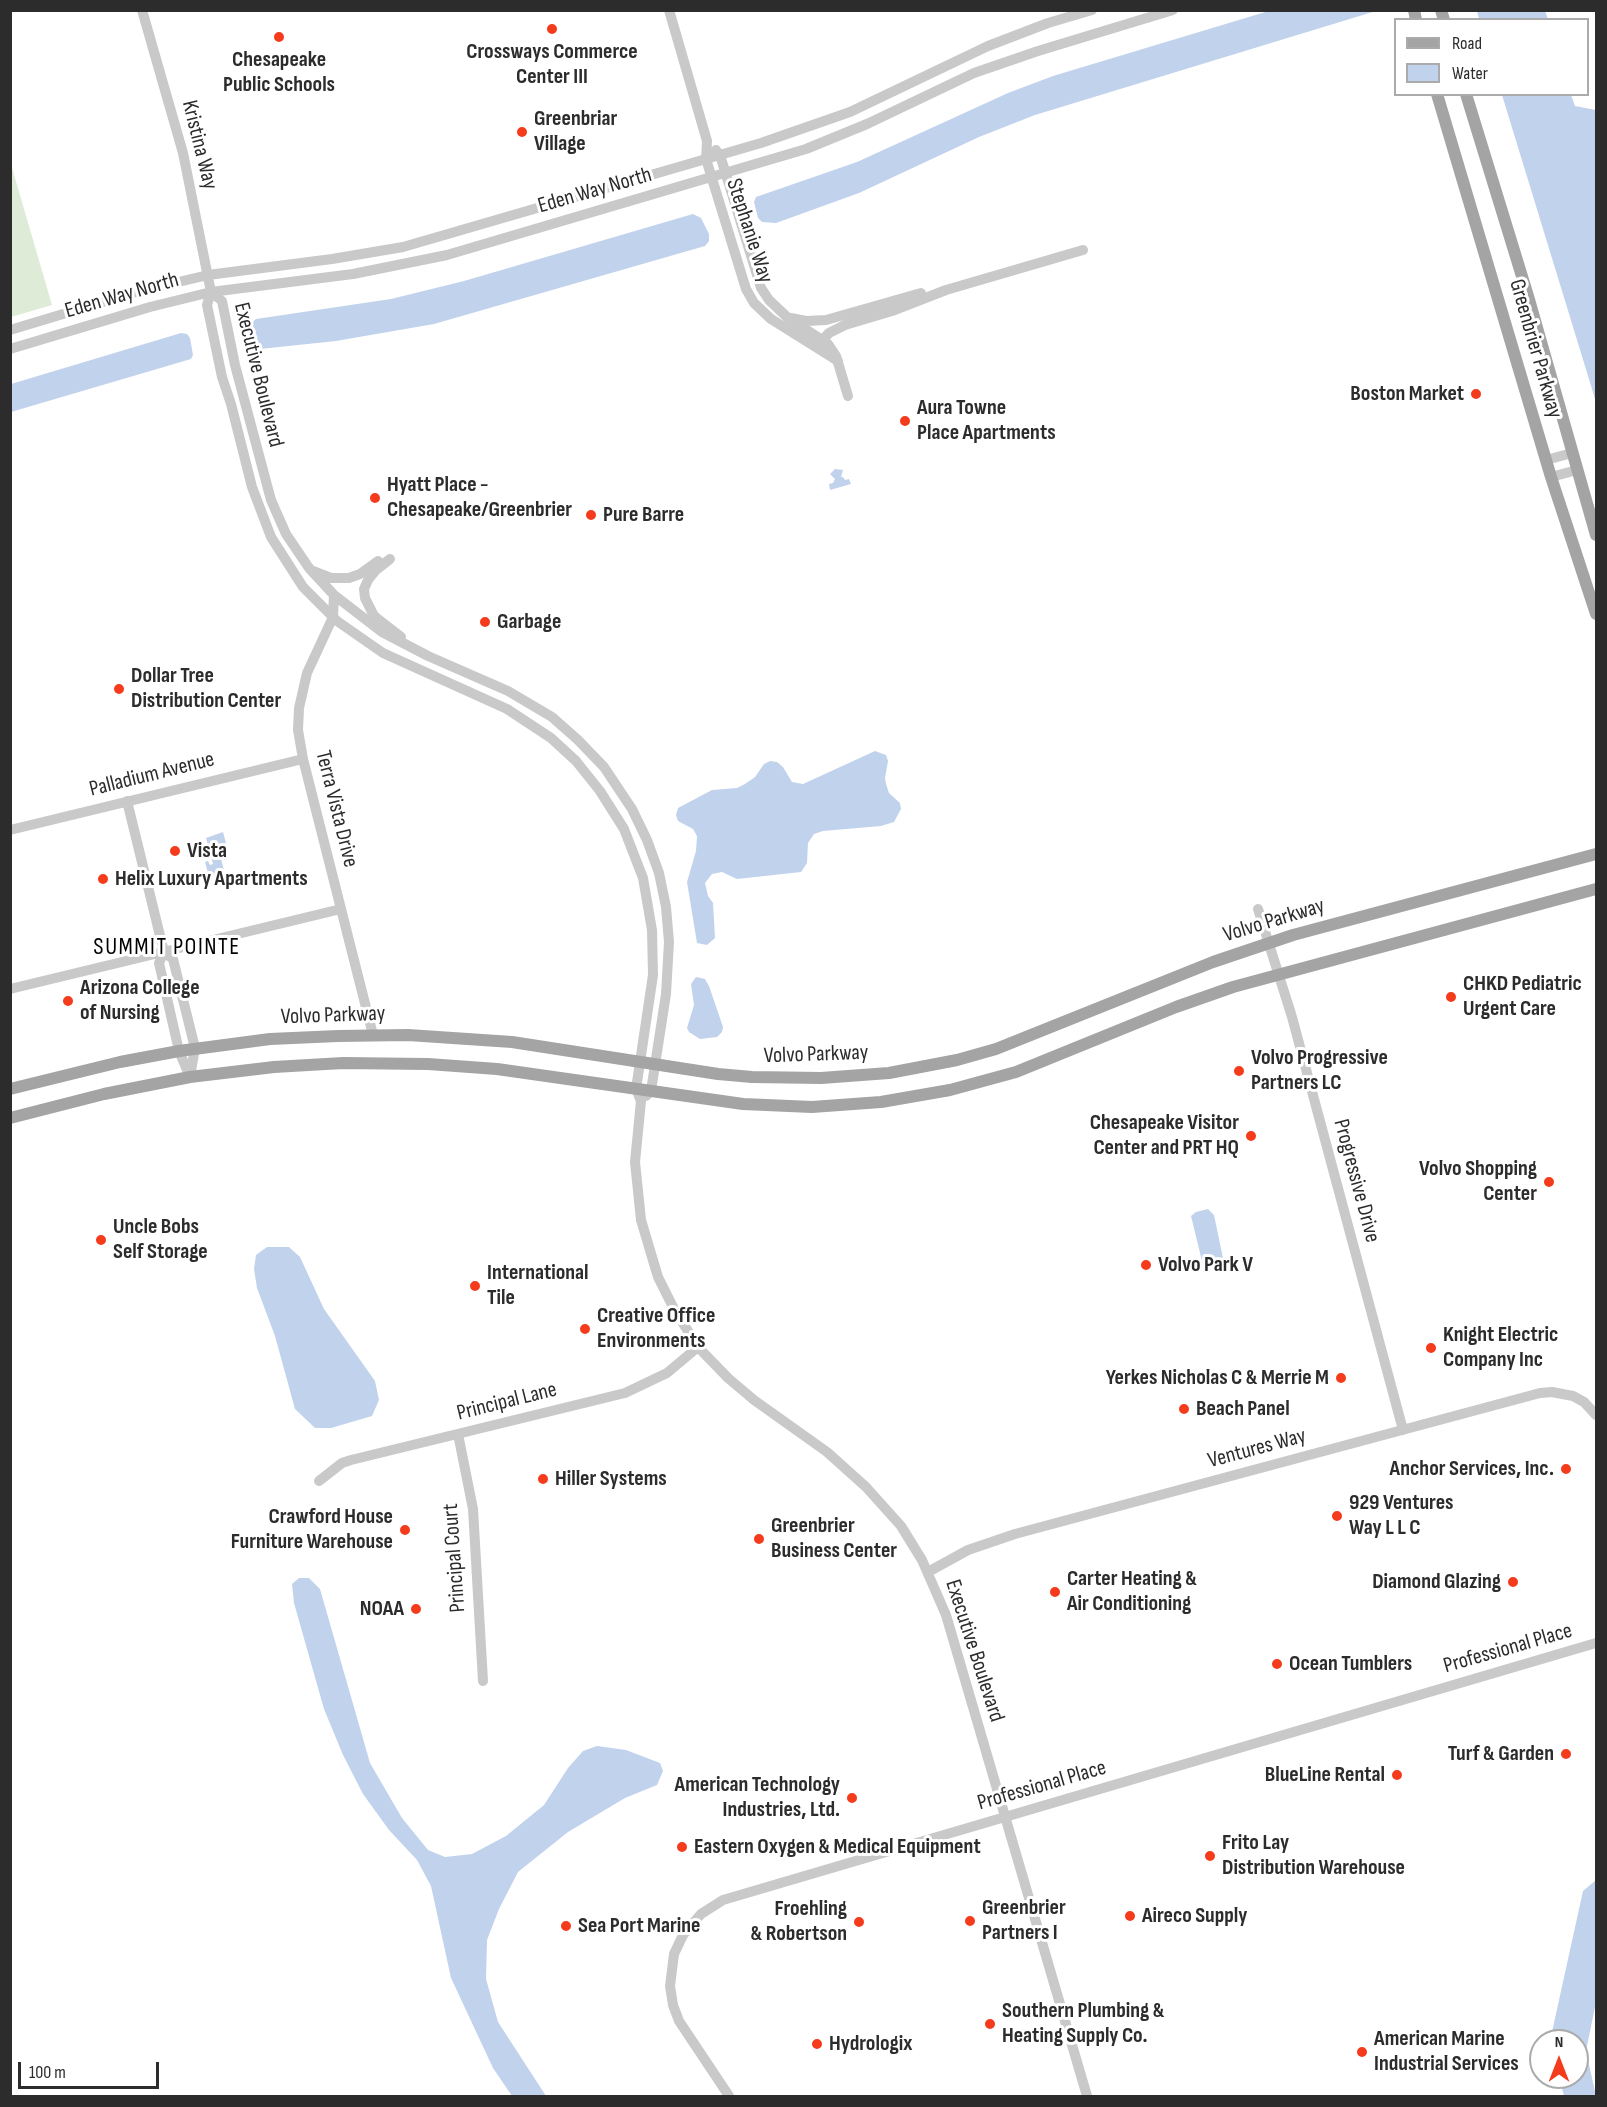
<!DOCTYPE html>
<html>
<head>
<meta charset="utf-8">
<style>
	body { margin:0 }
	#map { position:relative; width:1607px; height:2107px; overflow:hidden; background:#fff; font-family:"Sofia Sans Condensed",sans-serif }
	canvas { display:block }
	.frame { position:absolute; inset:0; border:12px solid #2c2c2c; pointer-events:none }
	.legend { position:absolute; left:1394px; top:18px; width:195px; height:78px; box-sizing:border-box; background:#fff; border:2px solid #ababab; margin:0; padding:8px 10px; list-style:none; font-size:18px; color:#2c2c2c }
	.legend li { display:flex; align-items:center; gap:12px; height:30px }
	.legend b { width:30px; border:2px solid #ababab }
	.north { position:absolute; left:1529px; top:2029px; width:60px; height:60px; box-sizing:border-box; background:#fff; border:2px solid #ababab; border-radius:50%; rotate:0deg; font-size:16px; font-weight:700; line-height:24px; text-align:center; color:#2c2c2c }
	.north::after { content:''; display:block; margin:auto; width:21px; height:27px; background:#f43c1d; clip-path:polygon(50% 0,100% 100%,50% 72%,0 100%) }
	.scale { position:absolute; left:18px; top:2062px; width:141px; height:27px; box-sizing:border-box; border:3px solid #2c2c2c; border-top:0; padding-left:8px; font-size:18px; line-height:21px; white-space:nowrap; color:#2c2c2c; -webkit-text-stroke:4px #fff; paint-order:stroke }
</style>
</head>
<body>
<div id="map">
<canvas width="1607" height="2107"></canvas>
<div class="frame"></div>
<ul class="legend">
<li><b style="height:8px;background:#a4a4a4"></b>Road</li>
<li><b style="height:16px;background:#c1d2ed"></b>Water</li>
</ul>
<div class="north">N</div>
<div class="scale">100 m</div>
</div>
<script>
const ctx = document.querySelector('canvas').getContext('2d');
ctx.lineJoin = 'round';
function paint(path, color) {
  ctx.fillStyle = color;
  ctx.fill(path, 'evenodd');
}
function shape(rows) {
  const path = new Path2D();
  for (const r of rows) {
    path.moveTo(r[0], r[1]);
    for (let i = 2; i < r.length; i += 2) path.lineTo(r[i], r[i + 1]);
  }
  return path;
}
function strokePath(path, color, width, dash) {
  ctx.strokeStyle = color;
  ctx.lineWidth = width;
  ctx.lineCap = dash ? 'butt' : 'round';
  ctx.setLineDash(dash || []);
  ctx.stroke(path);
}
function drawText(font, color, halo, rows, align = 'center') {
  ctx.font = font + ' "Sofia Sans Condensed",sans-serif';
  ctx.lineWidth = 6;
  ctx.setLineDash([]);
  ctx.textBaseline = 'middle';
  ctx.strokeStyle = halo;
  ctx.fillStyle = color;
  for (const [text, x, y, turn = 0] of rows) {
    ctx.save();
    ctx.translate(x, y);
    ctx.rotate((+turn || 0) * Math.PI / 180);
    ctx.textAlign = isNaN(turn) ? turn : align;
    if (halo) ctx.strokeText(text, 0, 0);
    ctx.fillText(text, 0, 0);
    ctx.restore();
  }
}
const green = shape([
	[10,161,52,305,11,317,10,317]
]);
const water = shape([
	[1272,10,1376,11,1035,115,979,137,859,193,776,223,762,222,758,218,754,202,756,197,857,162,1008,93,1053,76],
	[1477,11,1545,11,1548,19,1479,19],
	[1502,95,1571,95,1575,106,1596,110,1596,402],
	[693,214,701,218,709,234,709,241,705,246,434,324,336,341,260,349,253,344,250,334,249,325,256,319,391,299,464,281],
	[181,333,187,334,190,338,193,355,191,359,11,412,11,384],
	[835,469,843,470,841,477,843,477,845,480,849,479,851,484,830,490,829,484,833,483,835,479,830,474],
	[875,751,886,755,888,761,885,778,886,784,889,793,900,803,901,809,894,822,881,826,823,831,814,834,808,843,807,863,801,872,737,879,722,872,712,874,705,883,708,896,713,903,715,938,707,945,697,943,687,882,696,851,697,836,693,829,678,821,676,815,678,808,712,790,737,788,745,784,755,777,764,764,770,761,777,762,783,767,792,782,803,784],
	[223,832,226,843,218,846,224,871,209,877,205,862,208,861,210,865,213,864,206,838],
	[696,977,705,979,709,986,723,1027,722,1032,717,1037,700,1039,689,1032,687,1028,694,1005,691,984],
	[1208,1209,1214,1215,1223,1258,1222,1262,1207,1265,1202,1261,1191,1216,1196,1212],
	[267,1247,289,1247,300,1257,324,1309,375,1381,379,1400,372,1416,331,1428,315,1428,295,1409,275,1336,257,1288,254,1269,256,1255],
	[299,1578,309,1578,320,1589,370,1763,402,1818,428,1850,445,1857,472,1854,506,1836,544,1805,568,1768,583,1751,597,1746,626,1750,660,1763,663,1771,657,1785,625,1798,568,1832,518,1872,499,1909,487,1940,486,1979,498,2022,546,2096,512,2096,493,2068,451,1978,431,1886,417,1860,389,1830,363,1794,343,1755,324,1709,294,1603,292,1584],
	[1596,1880,1596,2002,1586,2051,1596,2096,1564,2096,1559,2077,1577,2077,1577,2041,1550,2041,1583,1891]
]);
const minor = shape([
	[142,10,183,153,211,292],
	[669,10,707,141,706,159,746,289,754,303,771,319,838,361],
	[716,150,720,155,761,288,769,300,787,317,828,344,836,356,848,396],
	[211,292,207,305,222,377,231,404,252,487,271,537,303,587,337,621,383,653,507,709,551,738,576,761,600,791,624,829,643,878,652,930,653,975,636,1089,641,1101,635,1162,641,1220,658,1277,674,1309,698,1347,728,1378,754,1400,827,1452,866,1487,901,1526,922,1560,946,1615,1087,2096],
	[211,292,222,301,235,365,271,500,286,534,309,568,334,595,382,632,428,656,508,691,552,717,578,740,604,767,632,809,647,840,659,873,666,907,669,942,666,994,651,1091,646,1096],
	[791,318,806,321,826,320,921,293],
	[10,330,136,292,208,275,332,259,403,247,761,143,850,112,988,46,1048,23,1092,10],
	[818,345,829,333,845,325,892,311,946,290,1083,250],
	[10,349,150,307,211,292,353,274,447,255,806,149,867,124,974,73,1038,51,1173,10],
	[1546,460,1572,453],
	[1551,477,1577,470],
	[390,559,376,570,368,580,364,589,365,598,374,616,401,637],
	[313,571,331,578,349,578,360,574,378,561],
	[334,595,333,617,307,673,299,708,298,730,303,759,373,1035],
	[127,801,164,952,173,959,195,1048,190,1077],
	[10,830,303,759],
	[1258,909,1292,1017,1403,1430],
	[164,952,159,963,179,1051,190,1077],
	[10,989,341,909],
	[458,1434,473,1509,483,1681],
	[319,1481,342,1463,351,1460,625,1393,667,1373,698,1347],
	[928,1572,968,1550,1015,1534,1540,1393,1552,1392,1573,1396,1584,1402,1596,1415],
	[729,2096,679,2021,673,2005,670,1986,674,1954,683,1935,701,1914,723,1900,1596,1643]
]);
const major = shape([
	[1414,10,1416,20],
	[1441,10,1444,20],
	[1437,94,1551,477,1596,614],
	[1466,94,1528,296,1596,535],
	[10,1089,120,1062,179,1051,270,1039,338,1036,408,1035,512,1042,718,1074,752,1077,821,1078,889,1073,957,1060,996,1049,1213,962,1293,935,1596,854],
	[10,1118,104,1094,190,1077,274,1067,343,1063,428,1064,497,1069,743,1104,812,1107,881,1102,950,1090,1016,1072,1176,1007,1233,987,1596,889]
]);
const markers = [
	[552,29,6,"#f43c1d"],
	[279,37,6,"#f43c1d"],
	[522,132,6,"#f43c1d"],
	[1476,394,6,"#f43c1d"],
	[905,421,6,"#f43c1d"],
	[375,498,6,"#f43c1d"],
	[591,515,6,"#f43c1d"],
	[485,622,6,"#f43c1d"],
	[119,689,6,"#f43c1d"],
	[175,851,6,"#f43c1d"],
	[103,879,6,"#f43c1d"],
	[1451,997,6,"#f43c1d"],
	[68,1001,6,"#f43c1d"],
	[1239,1071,6,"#f43c1d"],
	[1251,1136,6,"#f43c1d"],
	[1549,1182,6,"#f43c1d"],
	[101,1240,6,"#f43c1d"],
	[1146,1265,6,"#f43c1d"],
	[475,1286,6,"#f43c1d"],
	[585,1329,6,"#f43c1d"],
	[1431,1348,6,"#f43c1d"],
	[1341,1378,6,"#f43c1d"],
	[1184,1409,6,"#f43c1d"],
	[1566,1469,6,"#f43c1d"],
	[543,1479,6,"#f43c1d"],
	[1337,1516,6,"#f43c1d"],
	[405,1530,6,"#f43c1d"],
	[759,1539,6,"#f43c1d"],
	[1513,1582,6,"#f43c1d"],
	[1055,1592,6,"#f43c1d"],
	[416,1609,6,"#f43c1d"],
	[1277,1664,6,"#f43c1d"],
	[1566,1754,6,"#f43c1d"],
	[1397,1775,6,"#f43c1d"],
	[852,1798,6,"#f43c1d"],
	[682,1847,6,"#f43c1d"],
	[1210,1856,6,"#f43c1d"],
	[1130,1916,6,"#f43c1d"],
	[970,1921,6,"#f43c1d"],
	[859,1922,6,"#f43c1d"],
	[566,1926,6,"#f43c1d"],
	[990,2024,6,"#f43c1d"],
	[817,2044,6,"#f43c1d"],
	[1362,2052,6,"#f43c1d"]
];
const poiNames = [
	["Crossways Commerce",552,52,"center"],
	["Center III",552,77,"center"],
	["Chesapeake",279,60,"center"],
	["Public Schools",279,85,"center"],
	["Greenbriar",534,119],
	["Village",534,144],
	["Boston Market",1464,394,"right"],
	["Aura Towne",917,408],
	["Place Apartments",917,433],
	["Hyatt Place -",387,485],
	["Chesapeake/Greenbrier",387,510],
	["Pure Barre",603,515],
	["Garbage",497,622],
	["Dollar Tree",131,676],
	["Distribution Center",131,701],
	["Vista",187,851],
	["Helix Luxury Apartments",115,879],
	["CHKD Pediatric",1463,984],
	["Urgent Care",1463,1009],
	["Arizona College",80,988],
	["of Nursing",80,1013],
	["Volvo Progressive",1251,1058],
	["Partners LC",1251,1083],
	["Chesapeake Visitor",1239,1123,"right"],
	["Center and PRT HQ",1239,1148,"right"],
	["Volvo Shopping",1537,1169,"right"],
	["Center",1537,1194,"right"],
	["Uncle Bobs",113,1227],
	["Self Storage",113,1252],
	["Volvo Park V",1158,1265],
	["International",487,1273],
	["Tile",487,1298],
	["Creative Office",597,1316],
	["Environments",597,1341],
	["Knight Electric",1443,1335],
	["Company Inc",1443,1360],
	["Yerkes Nicholas C & Merrie M",1329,1378,"right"],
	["Beach Panel",1196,1409],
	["Anchor Services, Inc.",1554,1469,"right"],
	["Hiller Systems",555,1479],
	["929 Ventures",1349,1503],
	["Way L L C",1349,1528],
	["Crawford House",393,1517,"right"],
	["Furniture Warehouse",393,1542,"right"],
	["Greenbrier",771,1526],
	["Business Center",771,1551],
	["Carter Heating &",1067,1579],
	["Air Conditioning",1067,1604],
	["Diamond Glazing",1501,1582,"right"],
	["NOAA",404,1609,"right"],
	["Ocean Tumblers",1289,1664],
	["Turf & Garden",1554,1754,"right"],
	["BlueLine Rental",1385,1775,"right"],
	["American Technology",840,1785,"right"],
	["Industries, Ltd.",840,1810,"right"],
	["Frito Lay",1222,1843],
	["Distribution Warehouse",1222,1868],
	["Eastern Oxygen & Medical Equipment",694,1847],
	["Greenbrier",982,1908],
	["Partners I",982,1933],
	["Froehling",847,1909,"right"],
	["& Robertson",847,1934,"right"],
	["Aireco Supply",1142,1916],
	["Sea Port Marine",578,1926],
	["Southern Plumbing &",1002,2011],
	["Heating Supply Co.",1002,2036],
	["American Marine",1374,2039],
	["Industrial Services",1374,2064],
	["Hydrologix",829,2044]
];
const streetNames = [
	["Kristina Way",199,145,76],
	["Eden Way North",595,191,-16],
	["Stephanie Way",749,231,72],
	["Eden Way North",122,296,-16],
	["Greenbrier Parkway",1535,349,74],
	["Executive Boulevard",258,375,76],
	["Palladium Avenue",152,775,-14],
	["Terra Vista Drive",336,809,76],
	["Volvo Parkway",1274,921,-17],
	["Volvo Parkway",333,1016,-2],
	["Volvo Parkway",816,1055,-2],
	["Progressive Drive",1356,1181,75],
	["Principal Lane",507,1402,-14],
	["Ventures Way",1257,1449,-15],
	["Principal Court",455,1558,-94],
	["Professional Place",1508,1649,-16],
	["Executive Boulevard",974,1651,72],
	["Professional Place",1042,1786,-16]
];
const neighbourhoodNames = [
	["SUMMIT POINTE",167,948]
];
paint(green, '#ddebd7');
paint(water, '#c1d2ed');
strokePath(minor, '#c9c9c9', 10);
strokePath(major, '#a4a4a4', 12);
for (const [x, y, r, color] of markers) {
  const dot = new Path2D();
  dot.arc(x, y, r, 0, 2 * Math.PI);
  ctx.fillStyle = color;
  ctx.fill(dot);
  strokePath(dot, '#fff', 2);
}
drawText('bold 22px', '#2c2c2c', '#fff', poiNames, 'left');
drawText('22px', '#2c2c2c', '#fff', streetNames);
ctx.letterSpacing = '1.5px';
drawText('24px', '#000', '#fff', neighbourhoodNames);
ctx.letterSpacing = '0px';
</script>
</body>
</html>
